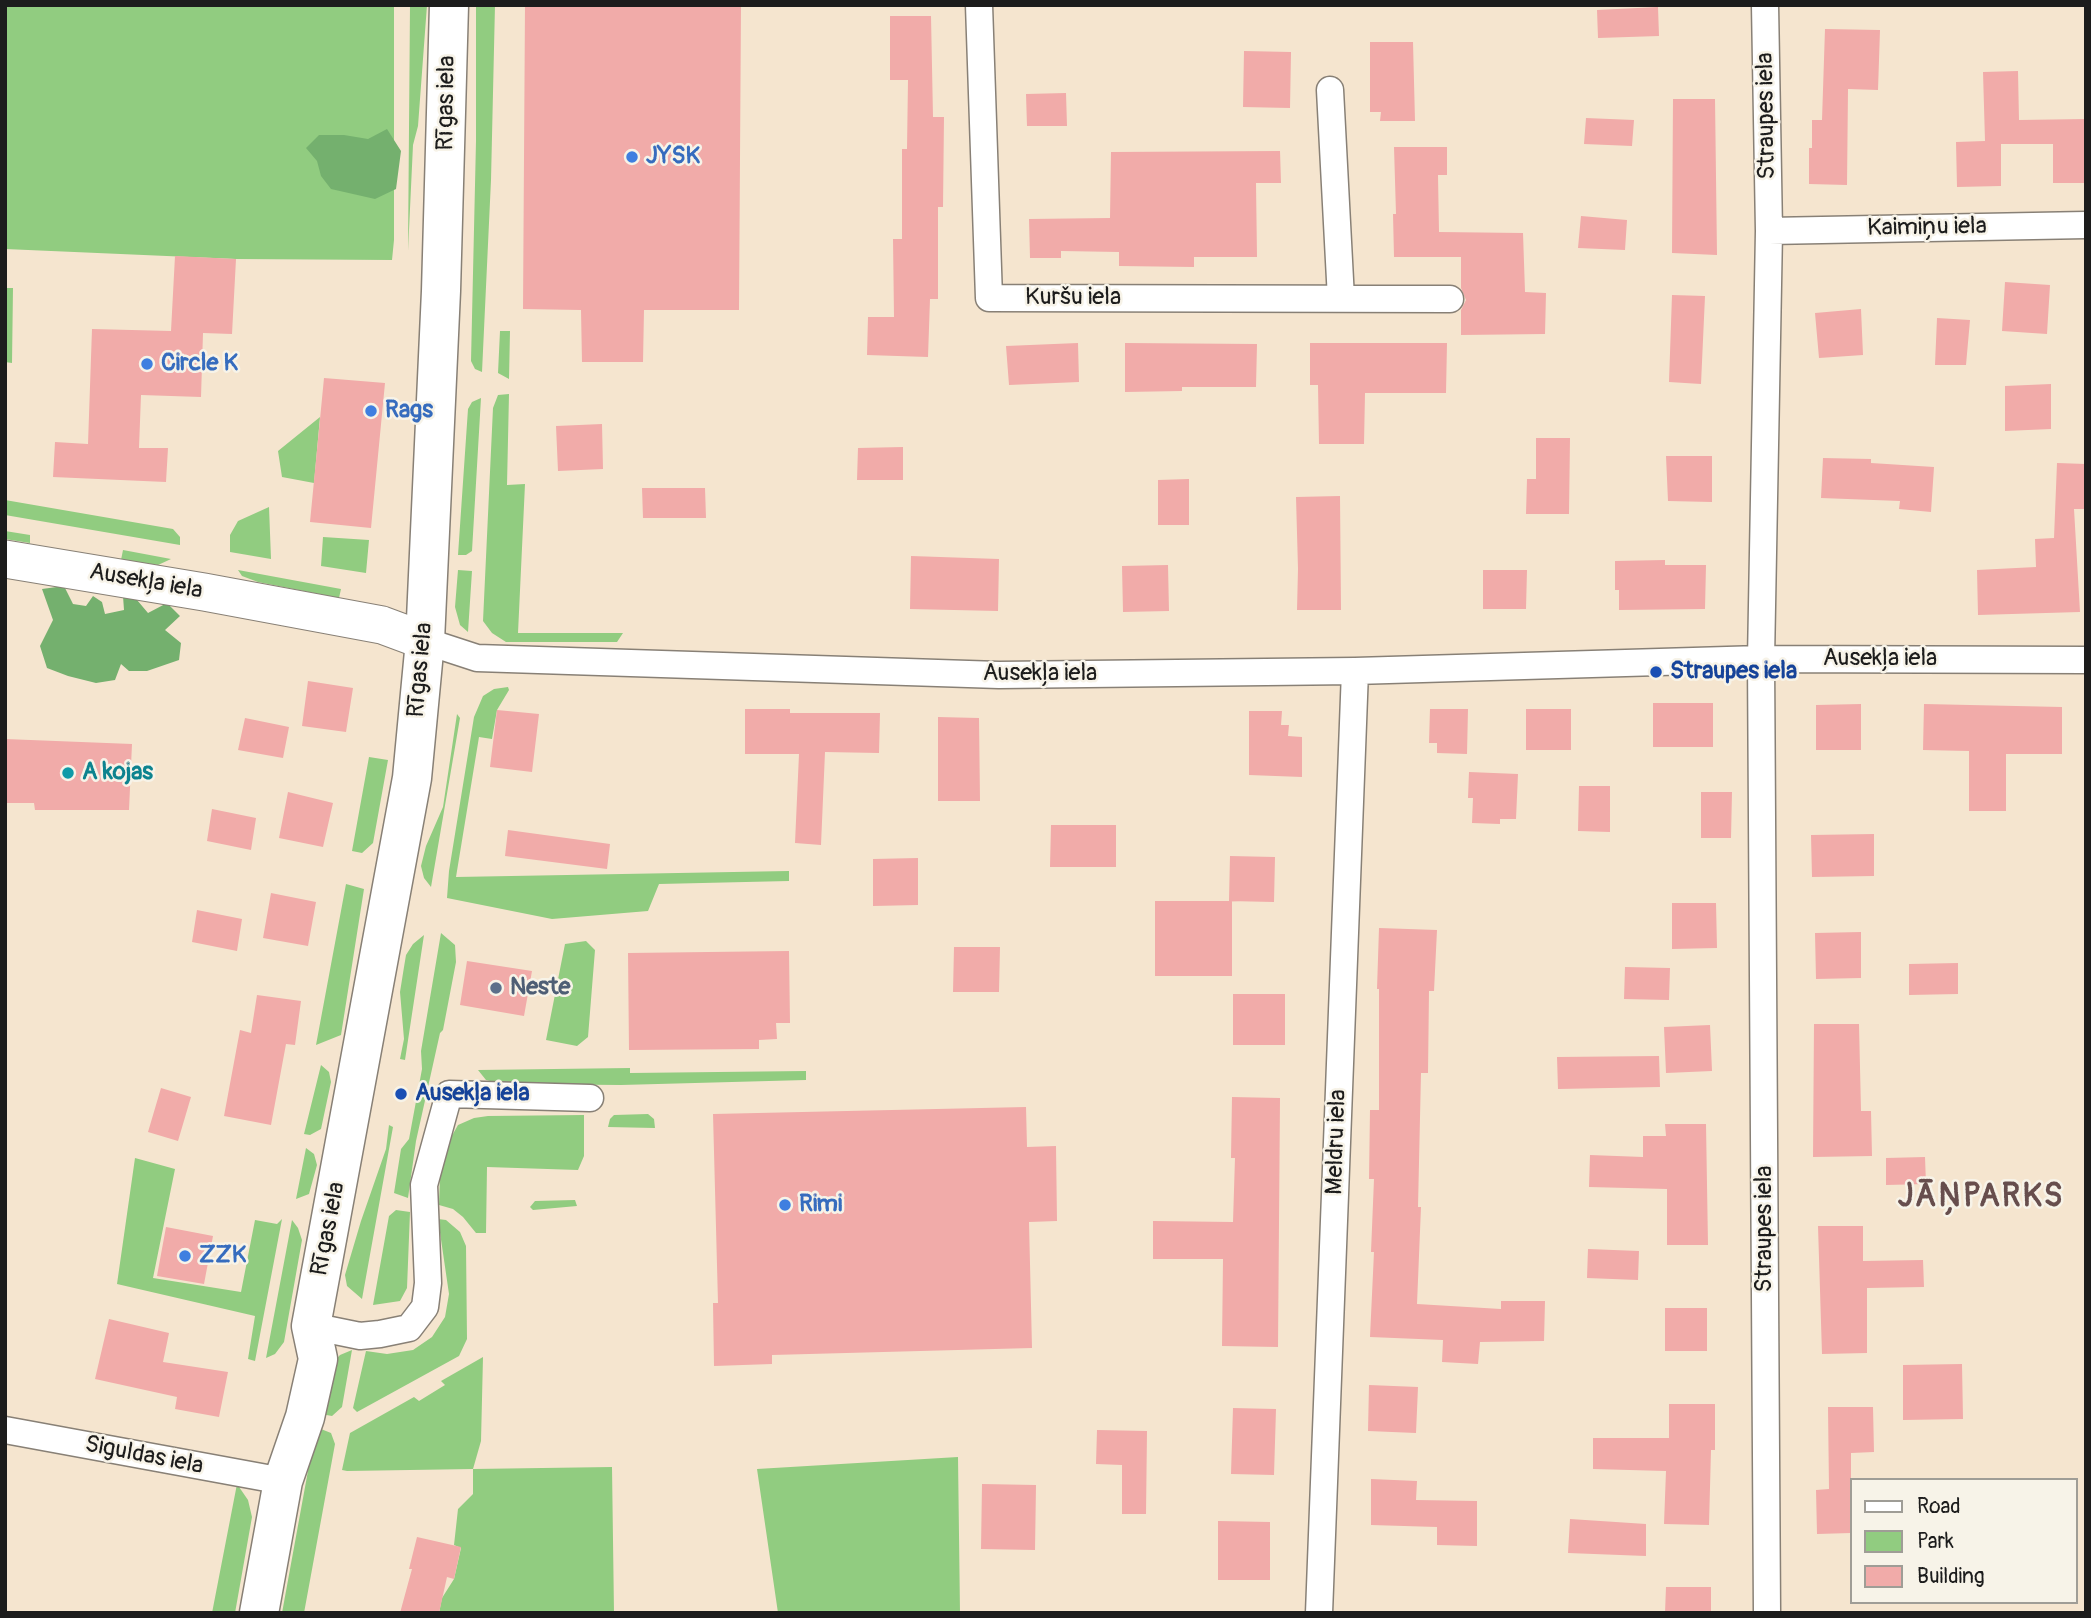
<!DOCTYPE html>
<html>
<head>
<meta charset="utf-8">
<style>
	body { margin:0 }
	#map { position:relative; width:2091px; height:1618px; overflow:hidden; background:#f5e5cf; font-family:Pangolin,sans-serif }
	canvas { display:block }
	.frame { position:absolute; inset:0; border:7px solid #1c1c1c; pointer-events:none }
	.legend { position:absolute; left:1850px; top:1478px; width:228px; height:126px; box-sizing:border-box; background:#f7f3e8; border:2px solid #9f9d96; margin:0; padding:9px 12px; list-style:none; font-size:21px; color:#1c1c1c }
	.legend li { display:flex; align-items:center; gap:14px; height:35px }
	.legend b { width:35px; border:2px solid #9f9d96 }
</style>
</head>
<body>
<div id="map">
<canvas width="2091" height="1618"></canvas>
<div class="frame"></div>
<ul class="legend">
<li><b style="height:9px;background:#fff"></b>Road</li>
<li><b style="height:19px;background:#91cc80"></b>Park</li>
<li><b style="height:19px;background:#f1aba9"></b>Building</li>
</ul>
</div>
<script>
const ctx = document.querySelector('canvas').getContext('2d');
ctx.lineJoin = 'round';
function paint(path, color) {
  ctx.fillStyle = color;
  ctx.fill(path, 'evenodd');
}
function shape(rows) {
  const path = new Path2D();
  for (const r of rows) {
    path.moveTo(r[0], r[1]);
    for (let i = 2; i < r.length; i += 2) path.lineTo(r[i], r[i + 1]);
  }
  return path;
}
function strokePath(path, color, width, dash) {
  ctx.strokeStyle = color;
  ctx.lineWidth = width;
  ctx.lineCap = dash ? 'butt' : 'round';
  ctx.setLineDash(dash || []);
  ctx.stroke(path);
}
function drawText(font, color, halo, rows, align = 'center') {
  ctx.font = font + ' Pangolin,sans-serif';
  ctx.lineWidth = 5;
  ctx.setLineDash([]);
  ctx.textBaseline = 'middle';
  ctx.strokeStyle = halo;
  ctx.fillStyle = color;
  for (const [text, x, y, turn = 0] of rows) {
    ctx.save();
    ctx.translate(x, y);
    ctx.rotate((+turn || 0) * Math.PI / 180);
    ctx.textAlign = isNaN(turn) ? turn : align;
    if (halo) ctx.strokeText(text, 0, 0);
    ctx.fillText(text, 0, 0);
    ctx.restore();
  }
}
const green = shape([
	[5,5,394,5,394,240,392,260,236,259,5,249],
	[410,5,427,5,418,126,413,145,408,251],
	[476,5,495,5,491,180,482,372,475,369,471,361,476,141],
	[6,288,13,288,12,363,5,362],
	[500,331,510,331,509,379,498,373],
	[509,394,507,485,525,484,518,633,623,633,617,642,506,642,492,633,483,621,493,408,498,395],
	[481,398,472,551,466,555,458,555,468,409,472,402],
	[320,417,314,483,282,477,278,451],
	[5,500,173,529,180,537,180,545,5,515],
	[269,507,271,559,230,552,230,535,238,521],
	[5,531,30,535,30,543,5,539],
	[323,537,369,540,366,573,321,566],
	[123,550,171,559,158,565,121,560],
	[238,570,341,589,339,598,258,582,242,576],
	[458,570,472,571,468,632,460,625,455,607],
	[508,687,509,690,497,710,492,739,479,737,456,877,789,871,789,881,659,884,648,911,552,919,447,898,449,871,474,717,483,696,494,689],
	[457,714,460,718,431,887,424,878,421,866,426,846,443,807],
	[369,757,388,760,373,843,362,853,352,851],
	[346,884,364,889,341,1035,316,1045],
	[441,933,455,945,456,962,443,1030,440,1033,416,1141,408,1198,394,1193,401,1149,409,1139,422,1069,421,1051],
	[424,935,405,1060,400,1059,404,1039,400,992,404,967,406,955,413,944],
	[586,941,595,950,588,1037,577,1046,546,1040,565,944],
	[321,1065,329,1072,331,1082,321,1129,310,1135,304,1134],
	[630,1068,630,1073,806,1071,806,1080,621,1085,502,1084,486,1080,478,1070],
	[648,1114,654,1119,655,1128,608,1127,610,1119,614,1115],
	[584,1115,584,1156,578,1170,487,1167,486,1233,476,1233,463,1217,453,1209,439,1205,440,1176,449,1141,458,1125,474,1118,488,1116],
	[389,1125,393,1127,362,1299,347,1286,345,1275,361,1221,386,1149],
	[306,1148,314,1154,317,1165,309,1194,296,1199],
	[135,1158,175,1169,153,1278,241,1292,255,1220,277,1224,282,1219,255,1361,248,1359,255,1316,117,1284],
	[575,1200,577,1206,533,1210,530,1207,535,1201],
	[396,1210,410,1212,407,1288,400,1301,373,1305,389,1216],
	[438,1219,446,1220,460,1232,466,1246,467,1339,459,1356,357,1412,353,1408,366,1351,387,1354,413,1350,432,1337,445,1317,449,1294],
	[292,1220,298,1228,302,1240,284,1342,275,1354,266,1358],
	[352,1350,342,1407,332,1416,321,1414,330,1366,340,1355],
	[483,1357,481,1441,473,1469,612,1467,614,1613,439,1613,442,1598,454,1579,461,1548,454,1545,458,1509,473,1494,473,1469,347,1471,342,1470,350,1433,414,1397,419,1401,445,1385,441,1381],
	[316,1427,331,1433,335,1444,304,1613,282,1613],
	[958,1457,960,1613,778,1613,757,1469],
	[237,1484,248,1500,252,1517,235,1613,212,1613]
]);
const forest = shape([
	[387,129,401,151,396,189,375,199,331,189,321,176,317,161,306,148,319,135,344,135,368,139],
	[64,586,73,604,86,606,93,596,102,602,105,614,124,610,123,596,137,600,148,613,167,603,180,616,165,630,181,643,179,660,147,671,129,671,121,664,115,680,96,683,68,676,47,668,40,646,53,620,42,589]
]);
const building = shape([
	[525,5,741,5,739,310,644,310,643,362,582,362,581,310,523,309],
	[1658,7,1659,36,1598,38,1597,10],
	[890,16,931,16,933,117,944,117,943,207,938,207,938,299,930,299,928,357,867,355,868,317,894,317,893,239,902,239,902,149,907,149,908,80,890,80],
	[1825,29,1880,30,1878,90,1848,89,1847,185,1809,184,1809,148,1812,148,1812,120,1822,120],
	[1370,42,1413,42,1415,121,1380,121,1381,112,1370,112],
	[1244,51,1291,52,1290,108,1243,107],
	[2018,71,2019,120,2086,119,2086,183,2053,183,2053,144,2001,144,2001,186,1957,187,1956,142,1985,141,1983,72],
	[1066,93,1067,126,1027,126,1026,94],
	[1673,99,1715,99,1717,255,1672,253],
	[1586,118,1634,120,1632,146,1584,144],
	[1394,147,1447,147,1447,175,1438,175,1439,232,1523,233,1525,292,1546,293,1545,334,1461,335,1461,310,1466,300,1461,288,1461,257,1394,257,1393,214,1396,214],
	[1280,151,1281,183,1256,183,1257,257,1194,257,1194,267,1119,266,1119,252,1061,251,1061,258,1030,258,1029,219,1110,218,1111,152],
	[1581,216,1627,220,1625,250,1578,248],
	[175,256,236,259,232,334,203,333,201,397,141,395,139,448,168,448,166,482,53,477,55,442,88,444,92,329,171,331],
	[2005,282,2050,285,2047,334,2002,331],
	[1672,295,1705,296,1701,384,1669,382],
	[1861,309,1863,355,1819,358,1815,313],
	[1937,318,1970,320,1966,365,1935,365],
	[1078,343,1079,382,1009,385,1006,346],
	[1125,343,1257,344,1256,387,1182,387,1182,391,1125,392],
	[1310,343,1447,343,1446,393,1365,393,1364,444,1319,444,1318,385,1310,385],
	[324,378,385,383,371,528,310,522],
	[2051,384,2051,429,2005,431,2005,386],
	[602,424,603,469,558,471,556,426],
	[1536,438,1570,438,1569,514,1526,514,1527,479,1536,479],
	[903,447,903,480,857,480,858,448],
	[1666,456,1712,456,1712,502,1668,501],
	[1823,458,1871,459,1871,463,1934,467,1931,512,1899,509,1900,501,1821,498],
	[2057,463,2086,464,2086,509,2074,509,2080,612,1978,615,1977,570,2036,567,2035,539,2054,538],
	[1189,479,1189,525,1158,525,1158,480],
	[642,488,705,488,706,518,643,518],
	[1340,496,1341,610,1297,610,1298,569,1296,497],
	[911,556,999,559,998,611,910,609],
	[1665,560,1665,565,1706,565,1705,609,1619,610,1619,590,1615,590,1615,561],
	[1168,565,1169,611,1123,612,1122,566],
	[1483,570,1527,570,1526,609,1483,609],
	[308,681,353,688,346,732,302,726],
	[1653,703,1713,703,1713,747,1653,747],
	[1861,704,1861,750,1816,750,1816,705],
	[1924,704,2062,707,2062,754,2006,754,2006,811,1969,811,1969,751,1923,750],
	[745,709,790,709,790,713,880,713,879,753,825,752,821,845,795,843,799,754,745,754],
	[1430,709,1468,709,1467,754,1437,753,1437,743,1429,743],
	[1526,709,1571,709,1571,750,1526,750],
	[497,710,539,714,532,772,490,767],
	[1249,711,1282,711,1281,725,1289,725,1288,736,1302,737,1302,777,1249,775],
	[938,717,979,718,980,801,938,801],
	[245,718,289,727,283,758,238,750],
	[5,739,132,744,129,810,35,810,34,803,5,803],
	[1469,772,1518,774,1516,819,1500,819,1500,824,1472,823,1473,798,1468,798],
	[1579,786,1610,786,1610,832,1578,831],
	[288,792,333,803,323,847,279,838],
	[1701,792,1732,792,1731,838,1701,838],
	[212,809,256,818,251,850,207,841],
	[1051,825,1116,825,1116,867,1050,867],
	[508,830,610,844,607,869,505,856],
	[1874,834,1874,876,1812,877,1811,835],
	[1230,856,1275,857,1274,902,1229,901],
	[918,858,918,905,873,906,873,859],
	[271,893,316,902,308,946,263,938],
	[1155,901,1232,901,1232,976,1155,976],
	[1672,903,1716,903,1717,948,1672,949],
	[197,910,242,919,237,951,192,942],
	[1379,928,1437,930,1434,991,1429,991,1428,1073,1421,1073,1418,1207,1421,1207,1417,1304,1501,1309,1501,1301,1545,1301,1544,1341,1480,1342,1478,1364,1442,1362,1443,1340,1370,1337,1374,1252,1371,1252,1374,1179,1369,1179,1370,1110,1379,1110,1379,989,1377,989],
	[1861,932,1861,978,1816,979,1815,933],
	[954,947,1000,947,999,992,953,992],
	[789,951,790,1023,776,1023,777,1039,759,1040,759,1049,629,1050,628,953],
	[467,961,532,971,524,1016,460,1005],
	[1958,963,1958,994,1909,995,1909,964],
	[1625,967,1670,968,1669,1000,1624,999],
	[1233,994,1285,994,1285,1045,1233,1045],
	[257,995,301,1001,295,1045,286,1044,271,1125,224,1116,240,1030,251,1033],
	[1814,1024,1859,1024,1861,1111,1871,1111,1872,1156,1813,1157],
	[1710,1025,1712,1071,1666,1073,1664,1027],
	[1659,1056,1660,1087,1558,1089,1557,1057],
	[161,1088,191,1097,178,1141,148,1132],
	[1232,1097,1280,1098,1278,1347,1222,1346,1223,1259,1153,1259,1153,1221,1233,1222,1235,1158,1231,1158],
	[1026,1107,1027,1147,1056,1146,1057,1221,1029,1222,1032,1348,772,1355,772,1364,714,1366,713,1303,718,1303,713,1114],
	[1665,1124,1706,1124,1708,1245,1667,1245,1667,1189,1589,1187,1590,1155,1643,1157,1643,1136,1666,1136],
	[1925,1157,1926,1184,1886,1185,1886,1158],
	[1818,1226,1863,1226,1863,1261,1923,1260,1924,1287,1867,1288,1867,1353,1822,1354],
	[166,1227,213,1236,204,1284,157,1276],
	[1588,1249,1639,1251,1638,1280,1587,1278],
	[1665,1308,1707,1308,1707,1351,1665,1351],
	[109,1319,169,1333,163,1362,228,1372,219,1417,175,1409,177,1397,95,1379],
	[1962,1364,1963,1419,1903,1420,1903,1365],
	[1369,1385,1418,1387,1416,1433,1368,1431],
	[1669,1404,1715,1404,1715,1450,1711,1450,1709,1525,1664,1524,1666,1471,1593,1469,1593,1438,1669,1438],
	[1828,1407,1873,1407,1874,1452,1851,1453,1851,1533,1817,1534,1816,1490,1829,1489],
	[1233,1408,1276,1409,1274,1475,1231,1474],
	[1097,1430,1147,1431,1146,1514,1122,1514,1122,1465,1096,1464],
	[1371,1479,1417,1481,1416,1500,1477,1501,1477,1546,1437,1545,1437,1527,1371,1525],
	[982,1484,1036,1485,1035,1550,981,1549],
	[1570,1519,1646,1524,1646,1556,1568,1553],
	[1218,1521,1270,1522,1270,1580,1218,1580],
	[417,1537,461,1547,454,1579,447,1577,439,1613,400,1613,412,1569,409,1569],
	[1666,1587,1711,1587,1711,1613,1665,1613]
]);
const street = shape([
	[979,5,989,298,1450,299],
	[1765,5,1769,231,1761,659,1767,1613],
	[1330,90,1341,299],
	[1769,231,2086,225],
	[425,641,477,658,999,675,1355,671,1761,659,2086,660],
	[311,1326,360,1336,380,1334,409,1328,425,1307,428,1283,424,1185,449,1094,590,1098],
	[5,1430,283,1481],
	[1319,1613,1355,671]
]);
const secondary = shape([
	[5,559,204,592,382,625,425,641]
]);
const primary = shape([
	[259,1613,283,1481,305,1417,318,1359,311,1326,412,778,425,641,441,291,449,5]
]);
const markers = [
	[632,157,7,"#3f7fe0"],
	[147,364,7,"#3f7fe0"],
	[371,411,7,"#3f7fe0"],
	[1656,672,7,"#1a4fb4"],
	[68,773,7,"#0f9aa8"],
	[496,988,7,"#5c6f8a"],
	[401,1094,7,"#1a4fb4"],
	[785,1205,7,"#3f7fe0"],
	[185,1256,7,"#3f7fe0"]
];
const streetNames = [
	["Rīgas iela",447,103,-89],
	["Straupes iela",1767,116,-91],
	["Kaimiņu iela",1927,228,-1],
	["Kuršu iela",1073,298],
	["Ausekļa iela",146,582,10],
	["Ausekļa iela",1880,659],
	["Rīgas iela",421,670,-85],
	["Ausekļa iela",1040,674],
	["Meldru iela",1337,1142,-88],
	["Rīgas iela",329,1229,-79],
	["Straupes iela",1765,1229,-90],
	["Siguldas iela",144,1456,11]
];
const shopNames = [
	["JYSK",646,157],
	["Circle K",161,364],
	["Rags",385,411],
	["Rimi",799,1205],
	["ZZK",199,1256]
];
const transitNames = [
	["Straupes iela",1670,672],
	["Ausekļa iela",415,1094]
];
const cultureNames = [
	["A kojas",82,773]
];
const serviceNames = [
	["Neste",510,988]
];
const districtNames = [
	["JĀŅPARKS",1981,1198]
];
paint(green, '#91cc80');
paint(forest, '#74b06e');
paint(building, '#f1aba9');
strokePath(street, '#888076', 29);
strokePath(secondary, '#888076', 39);
strokePath(primary, '#888076', 41);
strokePath(street, '#fff', 26);
strokePath(secondary, '#fff', 37);
strokePath(primary, '#fff', 38);
for (const [x, y, r, color] of markers) {
  const dot = new Path2D();
  dot.arc(x, y, r, 0, 2 * Math.PI);
  ctx.fillStyle = color;
  ctx.fill(dot);
  strokePath(dot, '#f7f3e8', 2.5);
}
drawText('24px', '#1c1c1c', '#f7f3e8', streetNames);
drawText('bold 24px', '#366cbe', '#f7f3e8', shopNames, 'left');
drawText('bold 24px', '#164399', '#f7f3e8', transitNames, 'left');
drawText('bold 24px', '#0d838f', '#f7f3e8', cultureNames, 'left');
drawText('bold 24px', '#4e5e75', '#f7f3e8', serviceNames, 'left');
ctx.letterSpacing = '2px';
drawText('bold 32px', '#674e4d', '#f7f3e8', districtNames);
ctx.letterSpacing = '0px';
</script>
</body>
</html>
